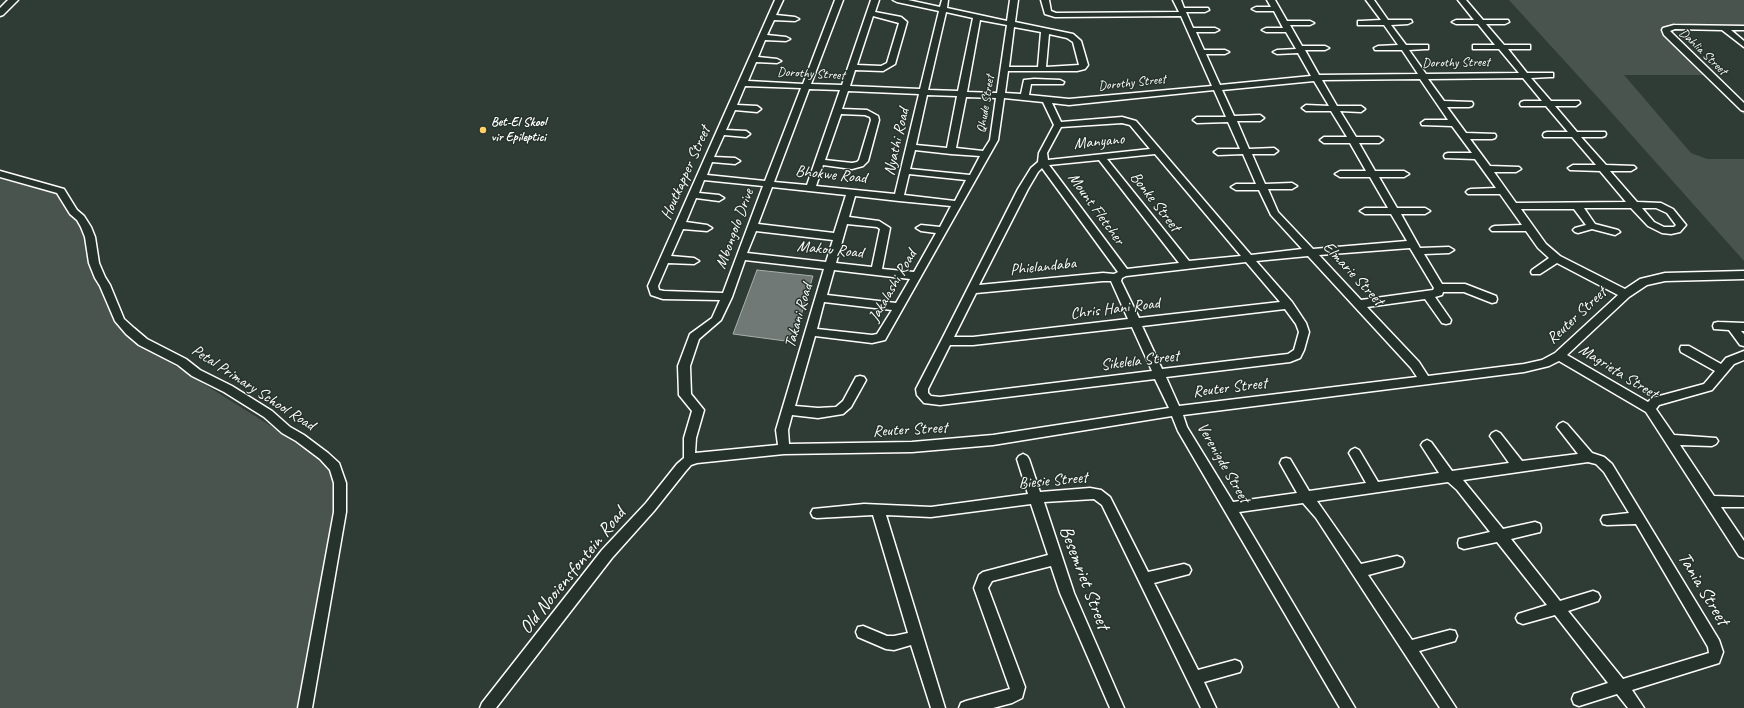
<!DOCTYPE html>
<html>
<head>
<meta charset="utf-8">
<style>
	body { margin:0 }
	canvas { display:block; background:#2f3b35 }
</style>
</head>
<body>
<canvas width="1744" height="708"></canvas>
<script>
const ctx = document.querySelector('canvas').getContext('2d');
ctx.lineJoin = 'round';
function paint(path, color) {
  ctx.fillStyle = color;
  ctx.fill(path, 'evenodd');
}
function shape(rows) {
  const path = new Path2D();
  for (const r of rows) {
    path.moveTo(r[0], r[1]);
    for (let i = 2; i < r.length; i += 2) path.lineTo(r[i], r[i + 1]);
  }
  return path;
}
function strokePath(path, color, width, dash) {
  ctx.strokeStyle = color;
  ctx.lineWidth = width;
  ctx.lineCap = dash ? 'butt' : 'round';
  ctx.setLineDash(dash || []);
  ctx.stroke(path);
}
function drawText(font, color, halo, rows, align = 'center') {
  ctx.font = font + ' Caveat,sans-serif';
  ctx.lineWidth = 3;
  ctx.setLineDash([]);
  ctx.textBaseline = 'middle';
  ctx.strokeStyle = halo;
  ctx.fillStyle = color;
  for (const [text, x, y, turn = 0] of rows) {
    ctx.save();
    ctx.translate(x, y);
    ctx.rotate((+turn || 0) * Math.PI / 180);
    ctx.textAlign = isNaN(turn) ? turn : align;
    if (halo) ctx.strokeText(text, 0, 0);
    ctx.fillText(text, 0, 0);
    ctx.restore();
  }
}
const green = shape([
	[1509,0,1744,0,1744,26,1665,28,1744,111,1744,115,1704,75,1624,75,1691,153,1707,159,1744,159,1744,261,1603,103],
	[0,177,57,193,79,221,85,232,97,279,140,344,271,426,321,461,330,472,336,487,334,507,297,708,0,708]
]);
const water = shape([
	[757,270,813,276,793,342,733,334,757,270]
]);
const minor = shape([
	[775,0,783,0,776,15,795,17,799,19,795,21,774,20,767,35,786,37,790,39,786,41,765,40,758,57,777,59,781,61,777,63,756,62,748,81,803,84,835,0,843,0,811,84,842,85,871,0,879,0,875,12,901,17,907,22,895,64,883,71,855,70,850,86,920,89,939,11,897,2,893,0,908,0,940,7,942,0,948,0,947,8,1007,21,1010,0,1018,0,1015,22,1073,34,1081,41,1088,65,1085,69,1077,71,1008,71,1005,93,1021,94,1024,80,1034,79,1060,80,1064,82,1063,84,1031,84,1029,95,1069,99,1212,86,1181,16,1055,17,1045,14,1041,0,1049,0,1051,11,1056,13,1179,12,1173,0,1181,0,1184,8,1208,8,1209,10,1205,12,1186,12,1193,28,1215,28,1219,30,1215,32,1196,32,1204,50,1225,50,1229,52,1225,54,1206,54,1220,85,1311,76,1298,53,1277,54,1273,52,1277,50,1296,49,1286,32,1266,32,1262,30,1266,28,1283,28,1274,11,1256,11,1252,9,1256,7,1271,7,1267,0,1275,0,1287,21,1310,21,1314,23,1310,25,1290,25,1302,46,1325,46,1329,48,1325,50,1305,50,1319,75,1418,74,1402,50,1375,50,1374,48,1378,46,1398,45,1384,25,1358,25,1358,21,1361,21,1381,20,1366,0,1374,0,1388,20,1411,20,1412,22,1408,24,1391,25,1406,45,1428,45,1428,49,1425,49,1409,50,1426,74,1519,73,1499,49,1473,49,1473,45,1495,45,1478,24,1456,24,1452,22,1456,20,1474,20,1458,0,1466,0,1483,20,1508,20,1509,22,1505,24,1486,24,1504,45,1530,45,1530,49,1508,49,1527,73,1553,73,1553,77,1550,77,1531,78,1551,101,1579,101,1580,103,1576,106,1555,106,1577,132,1605,132,1606,134,1605,136,1602,137,1581,137,1606,165,1634,166,1636,168,1631,171,1610,171,1637,202,1661,203,1673,209,1686,225,1680,232,1671,234,1662,233,1648,226,1631,208,1584,208,1595,224,1618,230,1620,232,1615,235,1592,229,1578,233,1575,232,1573,230,1575,228,1586,225,1574,209,1521,209,1546,244,1560,256,1625,289,1640,279,1665,273,1744,271,1744,279,1665,281,1647,285,1629,297,1567,355,1648,402,1652,398,1704,384,1715,371,1681,352,1680,349,1681,346,1689,346,1721,364,1726,358,1744,351,1744,360,1734,364,1712,390,1659,405,1656,409,1674,435,1716,438,1718,441,1716,444,1712,446,1680,445,1714,496,1744,497,1744,507,1721,507,1744,541,1744,558,1739,556,1646,412,1559,361,1549,366,1524,372,1183,415,1187,427,1233,502,1297,493,1280,463,1282,459,1286,458,1290,459,1309,491,1366,483,1349,453,1351,450,1355,448,1359,450,1378,482,1439,473,1421,445,1423,442,1427,440,1431,442,1452,471,1509,463,1490,436,1492,433,1496,431,1500,433,1522,461,1578,454,1557,427,1559,424,1563,422,1567,424,1592,453,1604,457,1612,464,1719,640,1723,652,1719,663,1632,690,1644,708,1628,708,1617,694,1579,706,1574,704,1572,699,1574,694,1608,683,1555,615,1523,624,1518,622,1516,618,1518,614,1547,605,1497,542,1464,549,1459,547,1458,543,1459,539,1490,532,1457,490,1448,482,1317,501,1361,564,1397,556,1402,558,1404,562,1402,566,1368,575,1412,640,1450,630,1455,631,1457,636,1455,641,1419,651,1456,708,1440,708,1316,518,1303,503,1239,512,1355,708,1340,708,1178,431,1172,416,993,445,912,452,784,454,697,463,691,465,685,472,654,511,612,558,496,708,480,708,482,703,602,550,646,503,677,464,684,458,684,438,692,411,679,395,678,366,690,334,712,318,720,300,663,299,651,295,648,286,775,0],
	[946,12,973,18,958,91,928,90,946,12],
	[873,16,899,23,887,63,881,66,857,65,873,16],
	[980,20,1007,25,997,93,967,92,980,20],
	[1014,27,1041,32,1038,67,1009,67,1014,27],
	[1049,34,1067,38,1073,42,1079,65,1046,67,1049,34],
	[1523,78,1542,101,1524,101,1521,102,1520,104,1521,106,1546,106,1568,132,1547,132,1544,133,1543,135,1544,137,1572,137,1596,165,1573,165,1568,168,1570,170,1600,171,1626,202,1516,203,1494,172,1516,172,1521,169,1519,167,1490,166,1470,139,1492,139,1495,138,1496,136,1495,134,1466,133,1447,107,1469,107,1472,106,1473,104,1472,102,1444,101,1428,79,1523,78],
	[1420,79,1448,120,1425,120,1421,123,1422,125,1452,126,1472,153,1448,153,1445,154,1444,156,1445,158,1475,159,1496,188,1471,189,1468,190,1466,192,1468,194,1500,194,1522,225,1495,226,1492,227,1490,229,1492,231,1526,231,1538,248,1549,258,1532,270,1531,272,1532,274,1540,274,1557,263,1618,295,1555,353,1542,360,1524,364,1428,376,1419,362,1367,307,1425,299,1442,323,1446,324,1450,323,1451,320,1435,297,1442,295,1443,292,1464,292,1492,303,1496,302,1497,299,1496,296,1465,284,1442,284,1424,254,1449,253,1454,250,1449,247,1420,248,1401,214,1425,214,1430,211,1425,208,1397,208,1379,177,1404,177,1409,174,1404,171,1375,171,1359,143,1379,143,1383,140,1379,137,1356,137,1340,111,1361,112,1365,109,1361,106,1337,106,1322,80,1420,79],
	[1314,81,1329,106,1306,105,1302,108,1306,111,1331,111,1347,137,1324,137,1320,140,1324,143,1350,143,1366,171,1340,171,1335,174,1340,177,1370,177,1388,208,1365,208,1360,211,1365,214,1391,214,1407,241,1313,249,1278,212,1268,189,1292,189,1297,186,1292,183,1265,184,1252,154,1274,154,1278,151,1274,148,1249,149,1237,121,1260,121,1264,118,1260,115,1234,116,1222,90,1314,81],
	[745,86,801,88,765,181,707,175,712,162,735,164,740,161,735,158,714,157,724,135,746,137,750,134,746,131,726,130,735,110,757,112,761,109,757,106,737,105,745,86],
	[809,89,840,90,807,185,774,182,809,89],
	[1214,90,1226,117,1197,117,1193,120,1197,123,1228,122,1240,149,1218,149,1214,152,1218,155,1243,154,1256,184,1236,184,1231,187,1236,190,1259,190,1271,215,1302,249,1251,255,1136,121,1122,117,1061,122,1052,103,1069,105,1214,90],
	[848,91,919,94,895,194,816,186,823,165,852,169,863,166,868,161,879,120,878,116,867,110,842,109,848,91],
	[927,95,957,96,947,148,916,145,927,95],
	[966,97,996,98,990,140,983,151,956,148,966,97],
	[1004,98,1043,102,1054,125,1039,153,1038,162,1031,168,1018,189,941,341,916,389,917,395,924,403,940,405,1155,379,1169,408,993,435,912,442,789,444,788,430,792,415,818,418,843,414,851,407,866,380,864,377,860,376,856,377,843,401,836,407,818,408,795,406,815,336,872,343,885,340,998,140,1004,98],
	[841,114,865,115,870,117,871,120,859,160,857,162,852,163,825,160,841,114],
	[1122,123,1130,125,1150,149,1048,160,1047,153,1061,127,1122,123],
	[915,150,951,154,980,156,970,175,910,169,915,150],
	[1155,154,1241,256,1189,261,1107,159,1155,154],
	[1099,160,1179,263,1127,269,1049,165,1099,160],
	[1042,168,1118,272,1114,274,1103,273,979,285,1028,189,1038,172,1042,168],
	[909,174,966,180,955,201,904,195,909,174],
	[704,180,763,186,723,293,664,291,659,290,658,286,668,263,694,264,699,261,694,258,671,256,683,229,707,231,712,228,707,225,686,222,696,198,719,201,724,198,719,195,699,193,704,180],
	[772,187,846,195,834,233,758,224,772,187],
	[855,196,899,201,951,206,940,227,921,225,916,228,921,231,936,233,914,272,882,269,890,228,879,221,849,217,855,196],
	[1642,208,1656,208,1667,213,1676,225,1674,227,1664,227,1654,222,1642,208],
	[847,224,877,227,880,229,872,267,836,263,847,224],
	[756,231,833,240,826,262,747,253,756,231],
	[1410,248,1434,288,1433,290,1361,300,1319,255,1410,248],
	[1308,256,1411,368,1417,377,1179,406,1166,377,1290,362,1300,358,1304,350,1309,332,1306,323,1292,302,1256,261,1308,256],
	[745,260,824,269,776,430,778,445,695,453,696,438,704,410,691,394,690,366,699,339,721,320,732,297,745,260],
	[1246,262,1280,302,1139,318,1121,281,1122,278,1126,276,1246,262],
	[834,270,910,279,896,303,827,295,834,270],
	[1103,281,1111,281,1128,319,973,337,954,337,976,293,1103,281],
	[824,302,892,310,877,334,872,335,817,329,824,302],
	[1285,309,1296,324,1299,332,1294,350,1288,354,1162,369,1142,326,1285,309],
	[1132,327,1152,371,940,397,931,396,928,393,928,389,950,345,973,345,1132,327],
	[1588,462,1596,464,1604,472,1629,513,1603,516,1601,520,1603,524,1607,525,1636,524,1708,647,1709,653,1623,679,1568,611,1598,601,1600,597,1598,593,1593,591,1560,601,1511,539,1540,532,1541,528,1540,524,1535,522,1503,529,1463,480,1588,462],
	[1674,25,1744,26,1744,30,1731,30,1744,41,1744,47,1722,30,1675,29,1670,31,1744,103,1744,111,1741,110,1664,35,1662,30,1663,28,1674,25],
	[0,171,64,189,77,210,84,216,91,227,95,237,99,263,105,277,110,285,124,319,134,328,147,339,186,359,200,370,232,386,272,411,290,427,304,435,328,453,339,463,346,483,346,512,312,708,298,708,334,512,334,483,330,470,320,459,296,441,282,433,264,417,224,392,192,376,178,365,139,345,126,334,115,321,100,286,95,278,89,263,85,237,81,227,77,220,70,214,57,193,0,177,0,171],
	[1718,322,1744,323,1744,331,1741,331,1744,334,1744,346,1740,345,1729,330,1714,329,1713,326,1714,323,1718,322],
	[1023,454,1027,456,1029,459,1040,492,1090,488,1101,490,1110,497,1148,572,1184,564,1189,566,1191,570,1189,574,1154,583,1198,670,1235,660,1240,662,1242,667,1240,672,1204,682,1216,708,1201,708,1102,505,1094,499,1044,502,1074,593,1124,708,1110,708,1060,593,1051,566,992,581,988,588,1025,687,1022,698,1012,703,993,708,959,708,961,703,966,701,1010,689,974,588,979,575,983,572,1048,555,1031,504,931,517,886,515,945,708,931,708,911,645,894,650,886,649,858,637,856,632,858,627,863,626,887,636,894,636,908,633,873,515,817,518,813,517,811,513,813,509,864,504,931,507,1028,494,1017,459,1019,456,1023,454]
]);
const major = shape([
	[8,0,18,0,3,15,0,16,0,8,8,0]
]);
const markers = [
	[483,130,4,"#ffd166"]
];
const farStreetnames = [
	["Dahlia Street",1703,52,44],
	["Dorothy Street",1456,63,-1],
	["Dorothy Street",811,74,3],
	["Dorothy Street",1132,83,-6],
	["Qhude Street",986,104,-81]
];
const farPoinames = [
	["Bet-El Skool",491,123],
	["vir Epileptici",491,138]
];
const streetNames = [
	["Nyathi Road",897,142,-77],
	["Manyano",1099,142,-6],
	["Houtkapper Street",686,173,-66],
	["Bhokwe Road",831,175,6],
	["Bonke Street",1155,202,52],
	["Mount Fletcher",1096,209,54],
	["Mbongolo Drive",735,229,-70],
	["Makou Road",830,250,6],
	["Phielandaba",1043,267,-6],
	["Elmarie Street",1353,274,47],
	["Jakalashi Road",893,286,-60],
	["Chris Hani Road",1115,309,-7],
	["Takani Road",799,316,-74],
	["Reuter Street",1577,316,-43],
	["Sikelela Street",1140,361,-7],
	["Magrieta Street",1618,372,32],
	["Petal Primary School Road",253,388,33],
	["Reuter Street",1230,388,-7],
	["Reuter Street",910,430,-3],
	["Verenigde Street",1223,463,60],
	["Biesie Street",1053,481,-5]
];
const nearStreetnames = [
	["Old Nooiensfontein Road",573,571,-51],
	["Besemriet Street",1084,578,69],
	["Tania Street",1703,589,59]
];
paint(green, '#4a544f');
paint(water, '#707975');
strokePath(water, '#a9afac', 1);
strokePath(minor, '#fff', 3);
strokePath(major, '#fff', 3);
paint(minor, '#26332d');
paint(major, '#26332d');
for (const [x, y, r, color] of markers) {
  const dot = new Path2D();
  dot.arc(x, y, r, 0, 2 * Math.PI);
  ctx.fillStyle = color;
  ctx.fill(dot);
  strokePath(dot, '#26332d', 1.5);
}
drawText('13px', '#fff', '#26332d', farStreetnames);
drawText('bold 13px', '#fff', '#26332d', farPoinames, 'left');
drawText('16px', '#fff', '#26332d', streetNames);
drawText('19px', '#fff', '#26332d', nearStreetnames);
</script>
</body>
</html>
